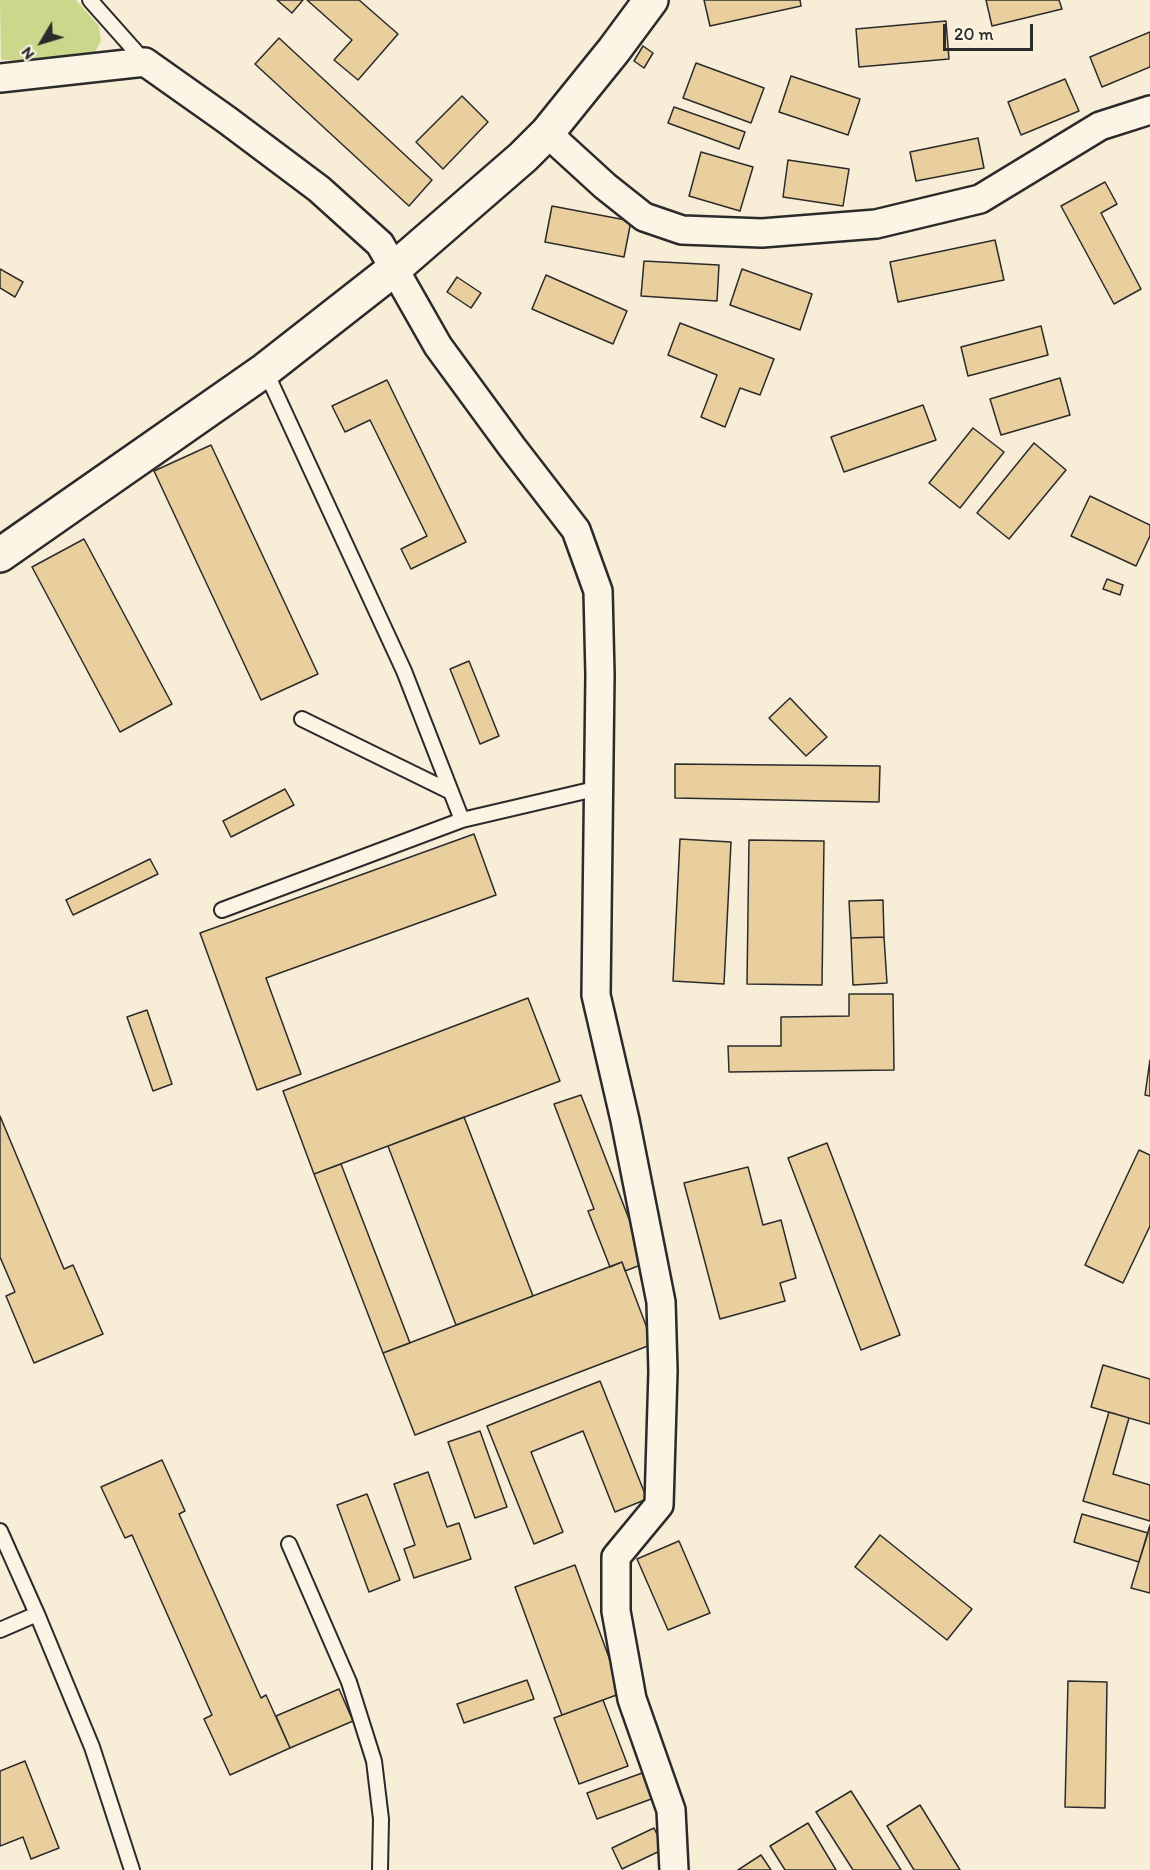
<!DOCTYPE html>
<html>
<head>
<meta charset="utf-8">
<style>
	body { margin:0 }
	#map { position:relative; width:1150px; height:1870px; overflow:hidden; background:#f8edd7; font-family:Itim,sans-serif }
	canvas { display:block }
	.north { position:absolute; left:12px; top:12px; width:60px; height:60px; -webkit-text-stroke:4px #fcf5e5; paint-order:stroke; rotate:232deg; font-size:16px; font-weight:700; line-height:24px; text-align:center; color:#2b2b2b }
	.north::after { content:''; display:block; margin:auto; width:21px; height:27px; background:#2b2b2b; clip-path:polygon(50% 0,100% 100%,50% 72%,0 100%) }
	.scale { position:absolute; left:943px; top:24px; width:90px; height:27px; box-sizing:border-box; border:3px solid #2b2b2b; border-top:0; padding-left:8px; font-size:18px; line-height:21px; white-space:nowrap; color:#2b2b2b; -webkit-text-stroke:4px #fcf5e5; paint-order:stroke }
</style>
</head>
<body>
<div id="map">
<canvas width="1150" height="1870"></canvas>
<div class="north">N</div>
<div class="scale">20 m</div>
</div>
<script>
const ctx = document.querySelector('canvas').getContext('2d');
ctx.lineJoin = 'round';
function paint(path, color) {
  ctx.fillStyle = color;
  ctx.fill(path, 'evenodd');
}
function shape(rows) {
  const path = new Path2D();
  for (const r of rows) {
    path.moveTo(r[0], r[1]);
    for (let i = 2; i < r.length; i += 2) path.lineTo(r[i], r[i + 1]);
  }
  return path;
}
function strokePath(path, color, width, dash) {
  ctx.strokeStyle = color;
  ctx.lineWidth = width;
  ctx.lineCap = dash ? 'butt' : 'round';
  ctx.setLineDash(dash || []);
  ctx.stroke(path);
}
const green = shape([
	[0,0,76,0,99,26,101,41,95,52,84,59,54,61,1,60]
]);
const building = shape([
	[277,0,303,0,292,13,277,0],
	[307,0,359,0,398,34,358,80,334,60,352,40,307,0],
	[704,0,800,0,801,6,710,26,704,0],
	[986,0,1059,0,1062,9,992,26,986,0],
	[946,21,949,59,859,67,856,29,946,21],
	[1150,32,1150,67,1102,87,1090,57,1150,32],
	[279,38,432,180,409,206,255,64,279,38],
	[643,46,653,53,644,68,634,61,643,46],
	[696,63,764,88,751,123,683,98,696,63],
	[791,76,860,99,848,135,779,112,791,76],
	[1065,79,1079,111,1021,135,1008,102,1065,79],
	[462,96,488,122,443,169,416,142,462,96],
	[674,107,745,132,739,149,668,123,674,107],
	[978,138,984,168,916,181,910,152,978,138],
	[701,152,753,167,740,211,689,196,701,152],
	[788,160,849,169,843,206,783,197,788,160],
	[1105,182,1117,204,1101,213,1141,289,1114,304,1061,206,1105,182],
	[552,206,631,221,624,257,545,242,552,206],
	[995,240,1004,280,898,302,890,262,995,240],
	[644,261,719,265,717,301,641,296,644,261],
	[0,269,23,282,15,297,0,288,0,269],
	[742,269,812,294,800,330,730,305,742,269],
	[546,275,627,311,613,344,532,309,546,275],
	[457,277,481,293,471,308,447,292,457,277],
	[680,323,774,359,760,395,740,388,725,427,701,417,717,375,668,355,680,323],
	[1041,326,1048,355,968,376,961,347,1041,326],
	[1060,378,1070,415,1001,435,990,399,1060,378],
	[387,380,466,542,411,569,401,549,427,536,370,420,345,432,332,406,387,380],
	[923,405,936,440,844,472,831,437,923,405],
	[973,428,1004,452,960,508,929,483,973,428],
	[1034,443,1066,470,1009,539,977,513,1034,443],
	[211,445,318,674,261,700,154,471,211,445],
	[1090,496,1150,525,1150,536,1136,566,1071,536,1090,496],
	[84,539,172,704,120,732,32,567,84,539],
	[1107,579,1123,585,1120,595,1103,589,1107,579],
	[469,661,499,736,480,744,450,669,469,661],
	[790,698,827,737,806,756,769,718,790,698],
	[675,764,880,766,879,802,675,798,675,764],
	[285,789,294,805,231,837,223,821,285,789],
	[474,834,496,895,266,978,301,1074,257,1090,200,933,474,834],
	[680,839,731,842,724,984,673,981,680,839],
	[749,840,824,841,822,985,747,984,749,840],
	[150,859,158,874,73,915,66,900,150,859],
	[883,900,884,937,851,938,849,901,883,900],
	[884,937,887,983,853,985,851,938,884,937],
	[849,994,893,994,894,1070,729,1072,728,1046,781,1046,781,1017,849,1016,849,994],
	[528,998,560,1081,314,1174,283,1091,528,998],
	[147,1010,172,1084,153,1091,127,1017,147,1010],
	[1150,1060,1150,1096,1145,1095,1150,1060],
	[581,1095,646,1263,625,1271,622,1262,610,1267,588,1211,594,1209,554,1104,581,1095],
	[0,1116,64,1269,73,1265,103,1334,34,1363,6,1296,15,1292,0,1257,0,1116],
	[464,1117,533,1296,456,1325,388,1146,464,1117],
	[827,1143,900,1335,861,1350,788,1158,827,1143],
	[1139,1150,1150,1155,1150,1226,1123,1283,1085,1265,1139,1150],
	[341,1164,410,1343,383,1353,314,1174,341,1164],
	[748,1167,763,1225,781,1220,796,1278,780,1283,785,1301,720,1319,684,1183,748,1167],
	[622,1262,653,1344,415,1435,383,1353,622,1262],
	[1103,1365,1150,1379,1150,1424,1091,1407,1103,1365],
	[600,1381,647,1499,615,1512,583,1431,531,1452,563,1532,534,1544,487,1426,600,1381],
	[1109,1412,1129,1418,1113,1474,1150,1485,1150,1521,1083,1501,1109,1412],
	[480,1431,507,1507,475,1518,448,1442,480,1431],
	[162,1460,185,1511,179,1514,261,1698,266,1695,290,1748,230,1775,204,1719,212,1715,132,1535,125,1538,101,1487,162,1460],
	[428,1472,447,1527,459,1523,471,1559,414,1578,404,1549,415,1545,394,1484,428,1472],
	[367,1494,400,1580,369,1592,337,1505,367,1494],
	[1082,1514,1148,1533,1139,1562,1074,1542,1082,1514],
	[1150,1525,1150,1593,1131,1588,1150,1525],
	[880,1535,972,1609,947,1640,855,1567,880,1535],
	[679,1541,710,1613,668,1630,637,1559,679,1541],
	[575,1565,622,1693,562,1715,515,1587,575,1565],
	[527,1680,534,1699,464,1723,457,1704,527,1680],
	[1068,1681,1107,1682,1105,1808,1065,1807,1068,1681],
	[339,1689,353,1721,290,1748,276,1716,339,1689],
	[603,1700,628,1766,579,1784,554,1718,603,1700],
	[25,1761,59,1848,31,1859,23,1837,0,1846,0,1771,25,1761],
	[645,1772,654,1798,597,1819,587,1793,645,1772],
	[851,1791,901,1870,853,1870,816,1812,851,1791],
	[920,1805,960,1870,914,1870,887,1826,920,1805],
	[808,1823,836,1870,785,1870,770,1846,808,1823],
	[654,1828,664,1849,622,1869,612,1848,654,1828],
	[761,1855,771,1870,738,1870,761,1855]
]);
const service = shape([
	[90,0,145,62],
	[265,370,404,671,462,820],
	[302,719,451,792],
	[222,910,462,820,599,788],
	[0,1531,37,1614,92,1747,132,1870],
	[289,1544,349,1682,374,1761,381,1819,380,1870],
	[0,1630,37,1614]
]);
const minor = shape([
	[0,78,145,62,227,120,319,189,380,244,438,346,512,447,576,530,598,591,600,675,596,995,625,1120,661,1302,663,1371,659,1505,616,1557,616,1611,632,1699,671,1810,674,1870],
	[547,133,605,186,644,217,682,230,762,233,876,224,980,199,1100,126,1150,110]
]);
const tertiary = shape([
	[0,555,265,370,394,269,523,157,547,133,614,50,651,0]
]);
paint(green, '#cbd88c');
paint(building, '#e9cf9e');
strokePath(building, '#2b2b2b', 1.5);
strokePath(service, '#2b2b2b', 18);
strokePath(minor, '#2b2b2b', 32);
strokePath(tertiary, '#2b2b2b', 38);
strokePath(service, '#fcf5e5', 14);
strokePath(minor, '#fcf5e5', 27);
strokePath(tertiary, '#fcf5e5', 33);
</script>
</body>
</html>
